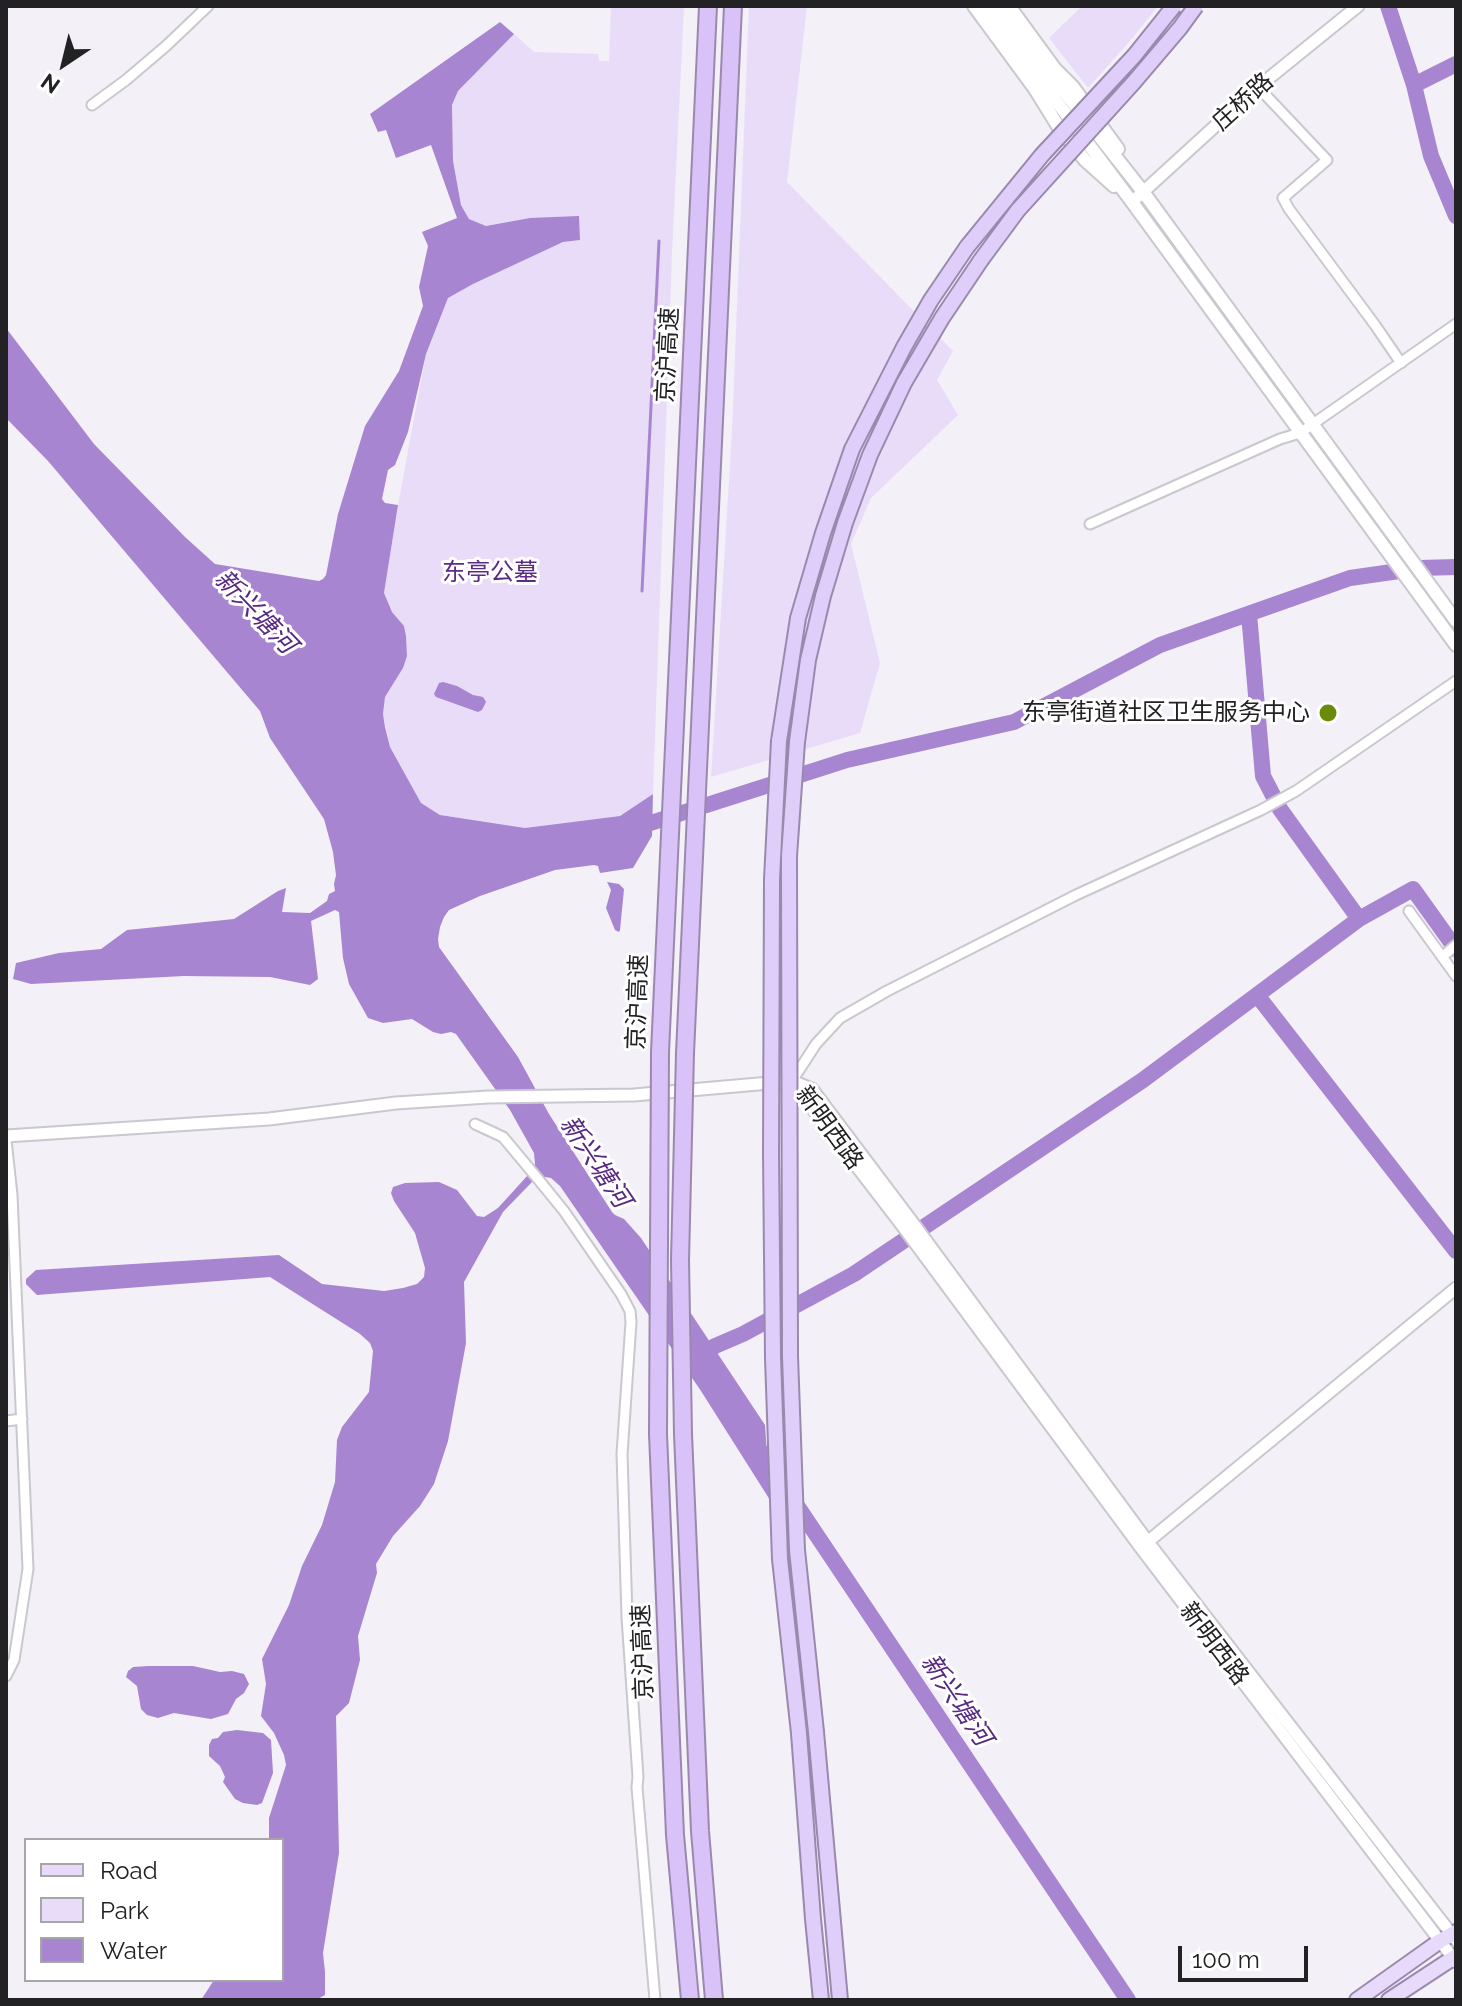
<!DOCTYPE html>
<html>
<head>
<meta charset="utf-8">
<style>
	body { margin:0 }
	#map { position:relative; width:1462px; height:2006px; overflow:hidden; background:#f3f0f8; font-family:Raleway,sans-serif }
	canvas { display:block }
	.frame { position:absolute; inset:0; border:8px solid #222123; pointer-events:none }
	.legend { position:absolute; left:24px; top:1838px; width:260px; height:144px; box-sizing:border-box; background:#fff; border:2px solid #a7a6a7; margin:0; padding:10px 14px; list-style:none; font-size:24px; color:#222123 }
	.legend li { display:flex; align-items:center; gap:16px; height:40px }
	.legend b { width:40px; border:2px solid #a7a6a7 }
	.north { position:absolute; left:24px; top:24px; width:80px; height:80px; -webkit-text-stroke:6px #fff; paint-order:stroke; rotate:215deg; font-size:22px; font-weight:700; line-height:32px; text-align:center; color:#222123 }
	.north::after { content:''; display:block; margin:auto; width:28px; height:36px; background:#222123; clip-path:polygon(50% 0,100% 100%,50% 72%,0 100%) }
	.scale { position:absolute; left:1178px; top:1946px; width:130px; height:36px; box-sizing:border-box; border:4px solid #222123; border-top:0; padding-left:10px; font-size:24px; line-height:28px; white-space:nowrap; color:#222123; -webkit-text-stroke:6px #fff; paint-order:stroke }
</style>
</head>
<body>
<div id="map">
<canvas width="1462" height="2006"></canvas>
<div class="frame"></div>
<ul class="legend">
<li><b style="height:10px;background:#e8dafb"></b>Road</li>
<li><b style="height:22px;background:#e8dcf8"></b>Park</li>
<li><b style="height:22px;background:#a785d0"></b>Water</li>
</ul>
<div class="north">N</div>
<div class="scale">100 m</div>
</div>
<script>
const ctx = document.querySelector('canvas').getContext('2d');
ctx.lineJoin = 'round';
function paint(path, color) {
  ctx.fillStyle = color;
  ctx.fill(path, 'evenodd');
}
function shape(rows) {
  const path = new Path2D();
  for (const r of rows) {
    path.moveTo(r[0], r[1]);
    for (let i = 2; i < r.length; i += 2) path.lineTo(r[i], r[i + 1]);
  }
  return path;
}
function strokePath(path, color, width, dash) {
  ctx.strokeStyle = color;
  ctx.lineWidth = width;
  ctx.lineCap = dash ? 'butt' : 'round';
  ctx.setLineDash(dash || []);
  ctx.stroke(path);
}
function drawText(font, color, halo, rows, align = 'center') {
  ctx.font = font + ' Raleway,"Noto Sans SC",sans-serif';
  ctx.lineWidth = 6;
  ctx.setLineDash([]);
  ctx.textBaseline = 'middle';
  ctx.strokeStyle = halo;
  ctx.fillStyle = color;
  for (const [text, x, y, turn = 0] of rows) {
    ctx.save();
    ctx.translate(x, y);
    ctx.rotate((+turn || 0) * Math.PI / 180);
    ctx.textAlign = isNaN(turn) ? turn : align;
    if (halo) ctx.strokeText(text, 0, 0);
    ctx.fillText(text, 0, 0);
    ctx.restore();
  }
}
const green = shape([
	[611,6,684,6,672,253,653,794,620,816,525,828,440,815,421,803,390,747,383,714,385,697,403,668,407,656,406,636,404,626,392,612,384,593,398,505,426,354,448,298,473,284,563,242,579,240,530,218,486,226,469,219,461,205,453,161,452,105,458,91,514,34,534,52,598,54,599,61,609,61],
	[749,6,807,6,787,182,953,351,937,380,958,415,871,498,851,544,880,663,860,733,711,777,732,431],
	[1082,6,1158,6,1130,41,1088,88,1049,38]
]);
const water = shape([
	[500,22,514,34,458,91,452,105,453,161,461,205,469,219,486,226,530,218,579,216,580,240,563,242,473,284,448,298,426,354,408,432,395,465,388,470,382,499,385,503,398,505,384,593,392,612,404,626,406,636,407,656,403,668,385,697,383,714,385,727,390,747,421,803,440,815,525,828,620,816,653,794,652,836,633,868,600,873,598,866,594,865,555,870,480,896,449,910,444,917,440,927,438,939,439,947,518,1057,549,1114,612,1212,615,1215,624,1219,641,1238,765,1425,770,1500,701,1391,560,1186,551,1178,545,1177,532,1182,503,1212,464,1282,466,1343,448,1441,434,1484,420,1506,393,1536,376,1564,377,1573,358,1636,360,1660,349,1703,336,1716,339,1853,323,1953,325,1972,325,1995,316,2000,201,2000,214,1980,282,1980,282,1840,269,1840,269,1818,286,1765,284,1755,274,1733,261,1716,266,1684,262,1659,289,1605,302,1566,322,1525,335,1482,337,1440,342,1427,369,1392,373,1351,370,1343,360,1334,270,1277,37,1295,26,1284,26,1279,36,1270,279,1255,322,1284,384,1291,403,1288,417,1284,424,1277,425,1268,415,1233,394,1201,391,1193,393,1187,405,1183,439,1182,457,1190,477,1216,484,1217,498,1208,528,1175,535,1164,534,1153,510,1110,456,1034,451,1032,441,1034,433,1032,412,1019,383,1023,368,1018,349,984,343,958,339,912,335,910,311,921,318,979,310,985,270,977,184,976,31,984,13,979,16,963,59,953,101,949,127,930,234,919,278,891,286,888,282,912,310,913,327,901,329,894,335,891,334,884,336,875,333,852,324,819,270,738,260,711,48,461,6,418,6,328,94,444,185,537,215,564,319,581,323,579,326,575,338,514,365,426,399,371,423,306,419,287,428,246,422,232,457,218,431,145,396,158,386,130,378,132,370,114],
	[443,682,457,686,473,695,483,697,486,702,482,710,478,712,436,697,434,694,439,683],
	[607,882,619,884,624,889,620,930,619,932,615,930,606,908,611,890],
	[148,1666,193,1666,220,1672,232,1671,244,1674,249,1684,244,1693,236,1699,228,1714,211,1719,174,1713,158,1718,147,1715,141,1709,137,1686,126,1677,128,1671,133,1667],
	[237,1730,263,1733,271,1740,273,1773,262,1803,257,1805,243,1803,235,1799,223,1782,225,1777,220,1766,209,1756,209,1745,212,1739,218,1738,223,1732]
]);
const stream = shape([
	[642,591,659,241]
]);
const river = shape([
	[1388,6,1414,85,1456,64],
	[1414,85,1431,156,1456,216],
	[632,829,847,760,1014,722,1160,645,1350,578,1420,568,1456,567],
	[1359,919,1413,889,1456,949],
	[1257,995,1456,1251],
	[698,1358,715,1346,743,1334,854,1274,1143,1080,1359,919,1280,809,1263,776,1249,614],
	[757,1446,1128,2000]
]);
const minor = shape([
	[1258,87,1327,160,1283,198,1289,209,1375,325,1401,363],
	[92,105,126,80,166,46,208,6],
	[1090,524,1280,439,1300,433,1456,324],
	[1409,911,1456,976],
	[1442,957,1456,945],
	[792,1081,816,1044,840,1018,887,991,1076,895,1261,810,1296,791,1456,681],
	[475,1124,503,1137,538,1179,564,1211,621,1294,630,1311,631,1322,622,1454,627,1617,638,1777,637,1787,655,2000],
	[6,1140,12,1195,28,1569,14,1660,6,1676],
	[6,1421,22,1419]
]);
const tertiary = shape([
	[1132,202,1258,87,1358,6],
	[792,1082,904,1228,1141,1548,1456,1962],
	[6,1136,269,1119,396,1103,488,1097,634,1095,792,1081,812,1089,913,1223,1148,1542,1456,1940],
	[1145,1544,1456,1288]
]);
const secondary = shape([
	[974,6,1035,89,1058,126,1085,160,1114,186],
	[985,6,1132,202,1456,645],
	[997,6,1144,193,1456,621],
	[1009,6,1055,69,1073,87,1118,149]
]);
const primary = shape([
	[1357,2000,1440,1941,1456,1932],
	[1389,2000,1456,1956]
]);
const trunk = shape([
	[779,741,798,618,823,533,852,449,904,347,931,300,967,247],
	[797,742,808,660,823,596,845,523,870,455,904,383,942,318,981,260],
	[816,1732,840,2000],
	[799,1733,813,1919,821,2000]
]);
const motorway = shape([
	[660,1052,708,6],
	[685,1053,733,6],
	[658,1434,675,1835,690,2000],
	[683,1434,700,1831,714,2000]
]);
const trunkBridge = shape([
	[967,247,1042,155,1134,56,1174,6],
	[981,260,1018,210,1134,82,1180,28,1196,6],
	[779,741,772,879,771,1154,773,1358,780,1559,799,1733],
	[797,742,789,856,790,1356,797,1550,816,1732]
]);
const motorwayBridge = shape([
	[658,1434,660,1052],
	[683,1434,680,1260,685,1053]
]);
const markers = [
	[1328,713,10,"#6a8a0a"]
];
const streetNames = [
	["庄桥路",1243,102,-42],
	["京沪高速",668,355,-87],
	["京沪高速",638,1002,-88],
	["新明西路",829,1128,54],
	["新明西路",1214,1644,53],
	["京沪高速",643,1652,-92]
];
const parkNames = [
	["东亭公墓",490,573]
];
const poiNames = [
	["东亭街道社区卫生服务中心",1310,713]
];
const waterNames = [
	["新兴塘河",255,612,46],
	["新兴塘河",595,1162,56],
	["新兴塘河",956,1700,56]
];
paint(green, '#e8dcf8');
paint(water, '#a785d0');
strokePath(stream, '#a785d0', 3);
strokePath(river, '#a785d0', 16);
strokePath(minor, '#cac7ce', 13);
strokePath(tertiary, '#cac7ce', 15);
strokePath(secondary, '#cac7ce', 16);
strokePath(primary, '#998aad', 18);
strokePath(trunk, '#998aad', 18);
strokePath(motorway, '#998aad', 20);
strokePath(minor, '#fff', 9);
strokePath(tertiary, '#fff', 11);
strokePath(secondary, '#fff', 12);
strokePath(primary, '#e8dafb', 14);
strokePath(trunk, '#e0cefa', 14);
strokePath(motorway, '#d9c2f8', 16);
strokePath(trunkBridge, '#998aad', 18, []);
strokePath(motorwayBridge, '#998aad', 20, []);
strokePath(trunkBridge, '#e0cefa', 14);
strokePath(motorwayBridge, '#d9c2f8', 16);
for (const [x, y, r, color] of markers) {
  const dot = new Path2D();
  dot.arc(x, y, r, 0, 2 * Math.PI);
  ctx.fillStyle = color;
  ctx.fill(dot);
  strokePath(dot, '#fff', 3);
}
drawText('24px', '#222123', '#fff', streetNames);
drawText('24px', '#5a2c85', '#fff', parkNames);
drawText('24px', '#222123', '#fff', poiNames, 'right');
drawText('italic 26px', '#572982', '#fff', waterNames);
</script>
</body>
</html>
